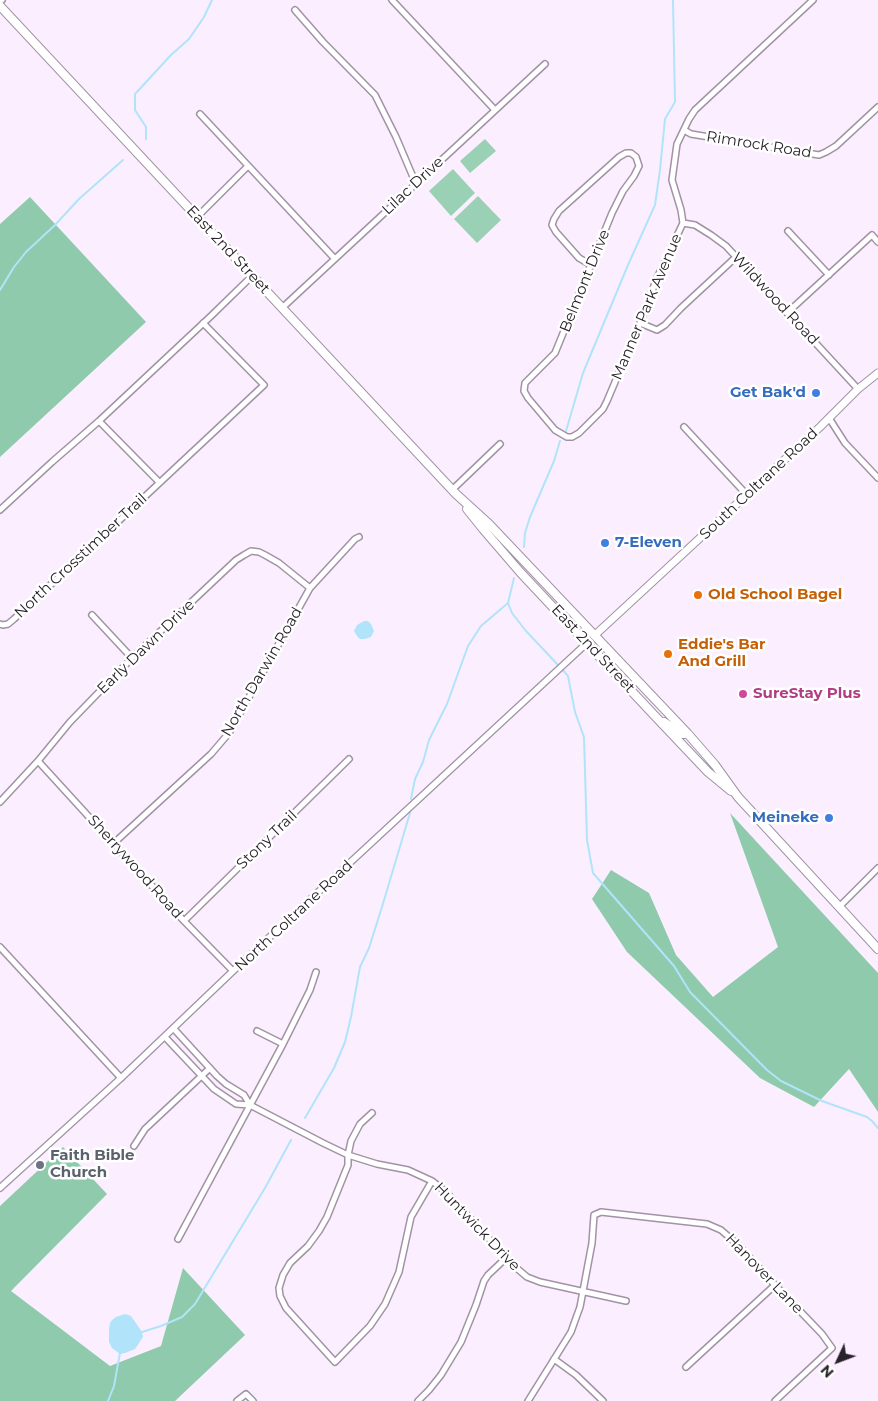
<!DOCTYPE html>
<html>
<head>
<meta charset="utf-8">
<style>
	body { margin:0 }
	#map { position:relative; width:878px; height:1401px; overflow:hidden; background:#fbefff; font-family:Montserrat,sans-serif }
	canvas { display:block }
	.north { position:absolute; left:813px; top:1336px; width:50px; height:50px; -webkit-text-stroke:4px #fff; paint-order:stroke; rotate:227deg; font-size:14px; font-weight:700; line-height:20px; text-align:center; color:#28222a }
	.north::after { content:''; display:block; margin:auto; width:18px; height:22px; background:#28222a; clip-path:polygon(50% 0,100% 100%,50% 72%,0 100%) }
</style>
</head>
<body>
<div id="map">
<canvas width="878" height="1401"></canvas>
<div class="north">N</div>
</div>
<script>
const ctx = document.querySelector('canvas').getContext('2d');
ctx.lineJoin = 'round';
function paint(path, color) {
  ctx.fillStyle = color;
  ctx.fill(path, 'evenodd');
}
function shape(rows) {
  const path = new Path2D();
  for (const r of rows) {
    path.moveTo(r[0], r[1]);
    for (let i = 2; i < r.length; i += 2) path.lineTo(r[i], r[i + 1]);
  }
  return path;
}
function strokePath(path, color, width, dash) {
  ctx.strokeStyle = color;
  ctx.lineWidth = width;
  ctx.lineCap = dash ? 'butt' : 'round';
  ctx.setLineDash(dash || []);
  ctx.stroke(path);
}
function drawText(font, color, halo, rows, align = 'center') {
  ctx.font = font + ' Montserrat,sans-serif';
  ctx.lineWidth = 5;
  ctx.setLineDash([]);
  ctx.textBaseline = 'middle';
  ctx.strokeStyle = halo;
  ctx.fillStyle = color;
  for (const [text, x, y, turn = 0] of rows) {
    ctx.save();
    ctx.translate(x, y);
    ctx.rotate((+turn || 0) * Math.PI / 180);
    ctx.textAlign = isNaN(turn) ? turn : align;
    if (halo) ctx.strokeText(text, 0, 0);
    ctx.fillText(text, 0, 0);
    ctx.restore();
  }
}
const green = shape([
	[485,139,496,151,470,173,460,161],
	[453,169,475,193,451,216,429,191],
	[478,196,501,220,477,243,454,219]
]);
const forest = shape([
	[30,197,146,322,0,457,0,224],
	[730,813,878,973,878,1112,849,1069,814,1107,760,1078,627,952,592,899,611,870,649,893,676,955,713,997,778,947],
	[63,1147,107,1194,11,1291,110,1366,161,1346,183,1268,245,1335,175,1401,0,1401,0,1206]
]);
const water = shape([
	[364,621,368,621,371,624,374,631,371,637,365,639,360,639,357,636,354,631,357,625],
	[125,1314,131,1316,142,1332,143,1337,135,1349,125,1353,120,1354,112,1348,109,1342,109,1329,110,1323,112,1320,116,1317]
]);
const stream = shape([
	[146,139,146,127,135,110,135,94,171,55,189,39,204,17,212,0],
	[0,290,14,267,26,252,55,225,79,199,123,160],
	[566,431,583,373,628,265,655,205,660,170,665,119,675,102,673,0],
	[524,547,525,533,530,517,554,461,560,441],
	[514,578,508,603,512,613,526,631,559,666],
	[562,669,568,676,575,712,584,737,587,840,593,873,674,966,690,992,767,1070,781,1081,822,1101,867,1117,872,1121,878,1128],
	[411,799,415,779,423,762,429,740,447,704,468,646,481,626,508,603],
	[305,1118,334,1068,345,1042,351,1017,360,967,369,948,382,907,410,813],
	[142,1332,161,1326,182,1317,195,1304,265,1188,291,1140],
	[108,1401,114,1386,120,1353]
]);
const minor = shape([
	[392,0,495,110],
	[0,1,2,0],
	[295,10,323,42,375,95,396,137,416,184],
	[200,114,335,259],
	[684,130,691,134,819,155,826,152,836,146,878,107],
	[197,217,248,166],
	[683,223,695,225,711,235,726,246,858,389],
	[788,231,829,275],
	[591,265,579,258,556,232,552,225,554,219,559,211,619,157,626,153,631,153,636,157,639,166,634,176,623,191,612,213,555,353,525,383,524,391,528,398,555,430,567,437,572,437,579,433,603,409,607,401,640,323,657,278,683,223,681,210,672,180,677,144,689,119,695,110,813,0],
	[282,308,545,64],
	[787,313,872,235,878,242],
	[640,323,657,330,665,325,681,308,736,257],
	[829,418,845,443,878,478],
	[99,421,159,482],
	[684,427,747,495],
	[452,490,500,444],
	[0,510,52,462,99,421,211,316,252,276],
	[92,615,132,658],
	[0,624,3,625,8,624,14,619,264,385,203,323],
	[38,761,184,921,233,971],
	[0,802,38,761,70,722,132,658,236,560,244,555,251,551,259,552,265,555,279,563,310,588],
	[114,843,211,754,229,733,310,588,355,539,359,537],
	[839,907,878,868],
	[184,921,349,759],
	[0,947,121,1078],
	[174,1029,217,1076,226,1084,244,1095,250,1105],
	[257,1031,283,1044],
	[165,1037,214,1089,236,1104,250,1105,323,1143,348,1155,377,1164,408,1170,432,1181,446,1192,513,1265,527,1277,540,1282,626,1301],
	[372,1113,360,1124,351,1141,348,1155,348,1165,327,1217,319,1231,308,1246,290,1263,283,1275,279,1288,280,1296,286,1308,335,1362,370,1326,385,1304,399,1272,411,1217,432,1181],
	[134,1146,145,1129,210,1068],
	[178,1239,283,1044,310,990,316,972],
	[554,1359,576,1375,603,1401],
	[686,1367,775,1285],
	[237,1401,246,1394,253,1401],
	[418,1401,429,1390,441,1375,461,1342,476,1305,484,1281,488,1275,506,1258],
	[528,1401,571,1332,576,1318,580,1307,592,1243,594,1215,601,1212,707,1224,721,1230,738,1245,775,1285,822,1334,832,1348,775,1401]
]);
const tertiary = shape([
	[0,1188,121,1078,233,971,587,643]
]);
const secondary = shape([
	[595,635,820,427,858,389,878,373]
]);
const primary = shape([
	[0,6,456,494,489,524,688,734,715,765,738,797,878,949],
	[467,509,483,529,520,572,654,715,708,772,731,791],
	[664,722,682,734,688,734]
]);
const markers = [
	[816,393,5,"#3f7fe0"],
	[605,543,5,"#3f7fe0"],
	[698,595,5,"#e8710a"],
	[668,654,5,"#e8710a"],
	[743,694,5,"#d1479c"],
	[829,818,5,"#3f7fe0"],
	[40,1165,5,"#6b7280"]
];
const streetNames = [
	["Rimrock Road",759,145,9],
	["Lilac Drive",413,186,-43],
	["East 2nd Street",228,250,47],
	["Belmont Drive",585,281,-68],
	["Wildwood Road",775,299,47],
	["Manner Park Avenue",647,307,-67],
	["South Coltrane Road",759,484,-43],
	["North Crosstimber Trail",81,556,-43],
	["Early Dawn Drive",146,647,-44],
	["East 2nd Street",593,649,47],
	["North Darwin Road",262,672,-60],
	["Stony Trail",267,840,-44],
	["Sherrywood Road",135,867,48],
	["North Coltrane Road",294,916,-43],
	["Huntwick Drive",477,1227,46],
	["Hanover Lane",764,1274,46]
];
const shopNames = [
	["Get Bak'd",806,393],
	["7-Eleven",615,543,"left"],
	["Meineke",819,818]
];
const foodNames = [
	["Old School Bagel",708,595],
	["Eddie's Bar",678,645],
	["And Grill",678,662]
];
const hotelNames = [
	["SureStay Plus",753,694]
];
const worshipNames = [
	["Faith Bible",50,1156],
	["Church",50,1173]
];
paint(green, '#9ad1b4');
paint(forest, '#8ecaab');
paint(water, '#b1e3fa');
strokePath(stream, '#b1e3fa', 2);
strokePath(minor, '#a193a5', 8);
strokePath(tertiary, '#a193a5', 8);
strokePath(secondary, '#a193a5', 9);
strokePath(primary, '#a193a5', 10);
strokePath(minor, '#fff', 5);
strokePath(tertiary, '#fff', 5.5);
strokePath(secondary, '#fff', 7);
strokePath(primary, '#fff', 8);
for (const [x, y, r, color] of markers) {
  const dot = new Path2D();
  dot.arc(x, y, r, 0, 2 * Math.PI);
  ctx.fillStyle = color;
  ctx.fill(dot);
  strokePath(dot, '#fff', 2);
}
drawText('15px', '#28222a', '#fff', streetNames);
drawText('bold 15px', '#366cbe', '#fff', shopNames, 'right');
drawText('bold 15px', '#c56008', '#fff', foodNames, 'left');
drawText('bold 15px', '#b23c85', '#fff', hotelNames, 'left');
drawText('bold 15px', '#5b616d', '#fff', worshipNames, 'left');
</script>
</body>
</html>
